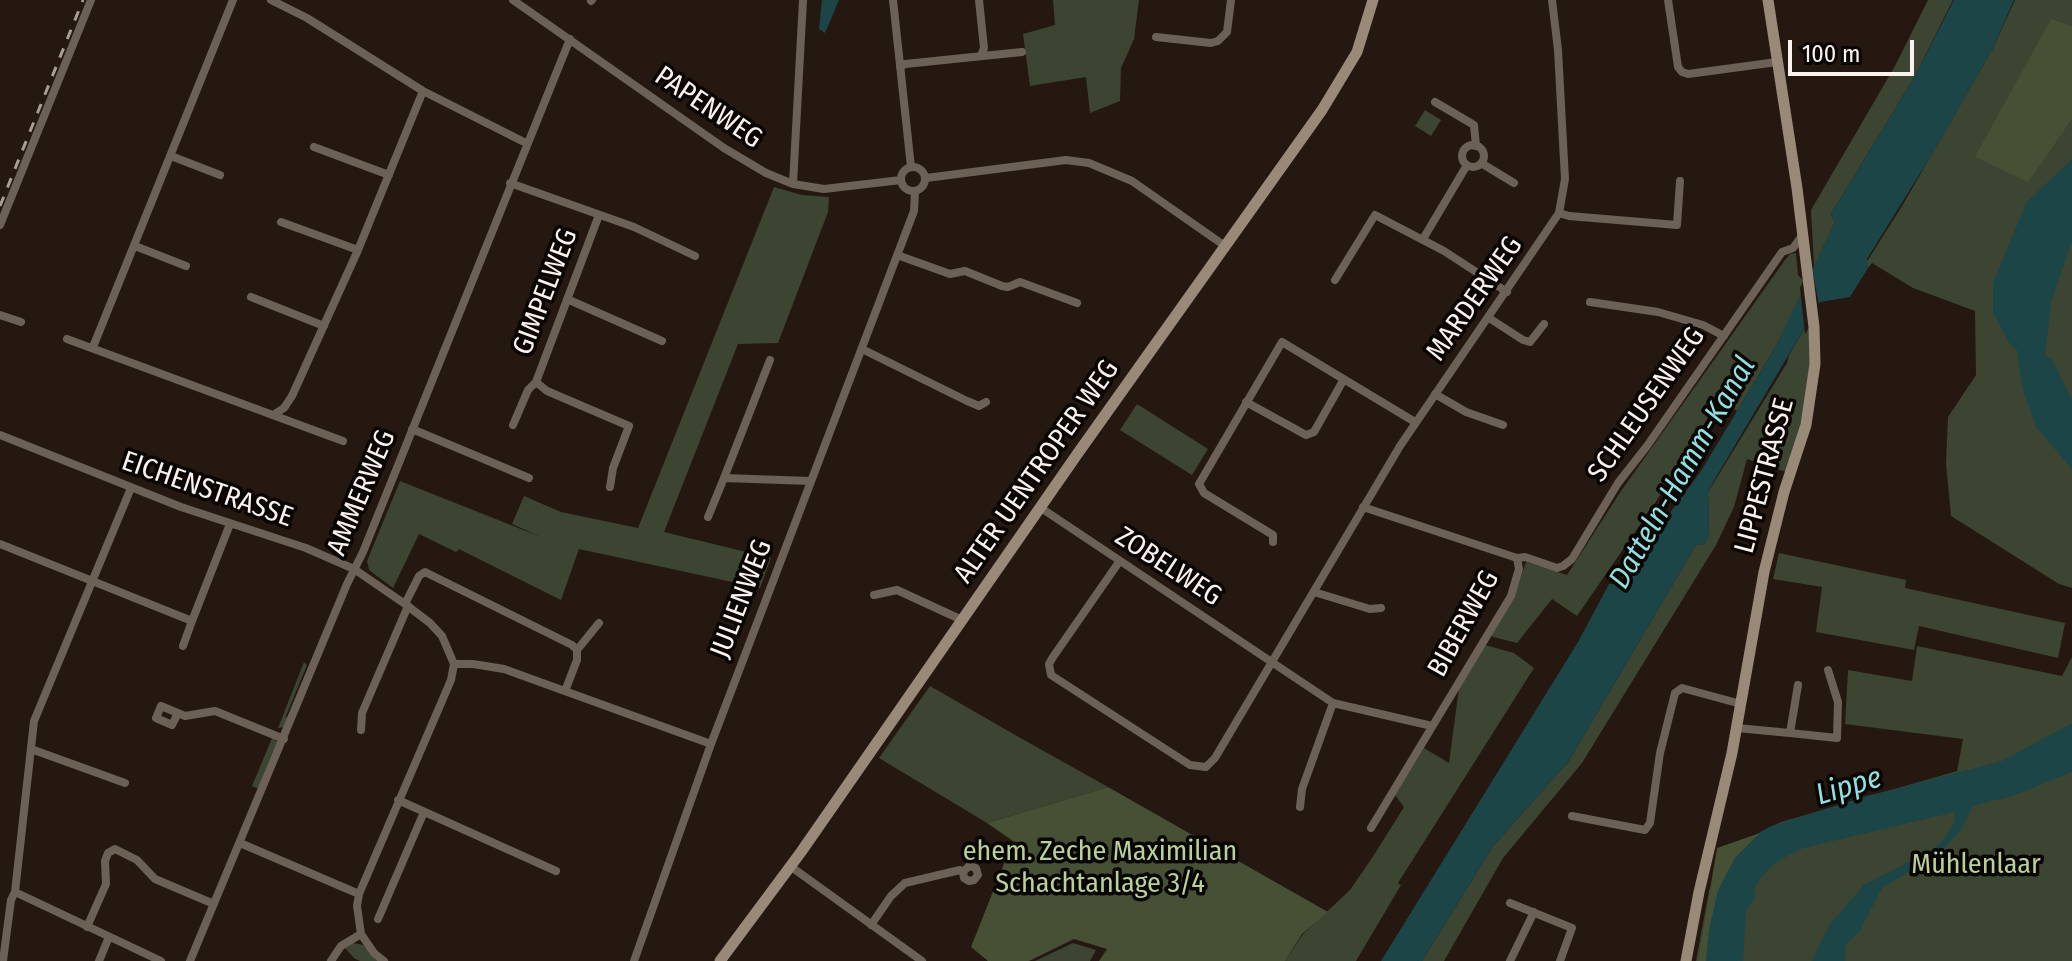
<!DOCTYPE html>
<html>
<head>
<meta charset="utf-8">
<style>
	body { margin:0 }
	#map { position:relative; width:2072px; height:961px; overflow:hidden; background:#251810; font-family:"Fira Sans Condensed",sans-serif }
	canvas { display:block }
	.scale { position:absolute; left:1788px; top:40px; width:126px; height:36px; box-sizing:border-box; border:4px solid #fcf2ed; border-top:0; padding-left:10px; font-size:24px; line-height:28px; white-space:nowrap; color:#fcf2ed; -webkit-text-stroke:6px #090503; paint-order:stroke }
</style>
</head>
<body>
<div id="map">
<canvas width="2072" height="961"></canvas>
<div class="scale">100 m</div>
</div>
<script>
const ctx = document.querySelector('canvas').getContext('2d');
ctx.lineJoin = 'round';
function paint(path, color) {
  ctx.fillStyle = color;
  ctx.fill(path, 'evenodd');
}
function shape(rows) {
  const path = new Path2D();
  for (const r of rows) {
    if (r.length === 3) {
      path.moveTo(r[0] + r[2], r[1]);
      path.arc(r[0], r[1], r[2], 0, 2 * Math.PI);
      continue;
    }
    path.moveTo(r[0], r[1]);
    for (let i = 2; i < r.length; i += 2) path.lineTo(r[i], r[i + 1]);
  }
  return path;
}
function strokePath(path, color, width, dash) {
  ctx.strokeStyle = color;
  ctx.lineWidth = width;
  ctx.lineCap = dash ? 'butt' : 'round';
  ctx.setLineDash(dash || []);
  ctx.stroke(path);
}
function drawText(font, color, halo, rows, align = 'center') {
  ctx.font = font + ' "Fira Sans Condensed",sans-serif';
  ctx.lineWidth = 7;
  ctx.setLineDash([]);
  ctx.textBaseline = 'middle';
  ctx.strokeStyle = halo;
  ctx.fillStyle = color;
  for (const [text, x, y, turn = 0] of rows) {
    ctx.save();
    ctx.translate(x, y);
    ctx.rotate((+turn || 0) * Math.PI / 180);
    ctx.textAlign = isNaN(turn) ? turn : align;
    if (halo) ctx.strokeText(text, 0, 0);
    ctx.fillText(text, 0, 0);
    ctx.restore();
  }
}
const green = shape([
	[1053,0,1139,0,1134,39,1121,68,1120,101,1090,113,1086,77,1030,86,1023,34,1055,25],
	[1928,0,1953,0,1915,76,1831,214,1835,222,1814,267,1811,210,1895,66],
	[2015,0,2072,0,2072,588,2059,584,1951,516,1946,464,1948,417,1976,375,1975,311,1913,288,1872,263,1868,268,1866,263,1902,206,1993,48],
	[1425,110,1441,120,1431,136,1415,126],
	[774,187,802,195,829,197,828,212,778,343,738,344,664,532,771,558,760,588,579,549,561,600,459,549,456,552,419,534,393,588,369,570,367,561,400,481,541,537,512,524,524,496,561,512,638,528],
	[1796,253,1798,275,1806,284,1800,298,1776,346,1737,411,1719,400,1657,500,1577,616,1552,599,1517,643,1493,637,1491,635,1514,597,1526,562,1567,575,1621,491,1785,260,1790,254],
	[1810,319,1812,383,1789,473,1747,459,1734,507,1716,545,1582,763,1503,858,1444,961,1422,961,1493,846,1568,762,1696,545,1704,544,1709,535,1708,492,1787,363,1789,355],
	[1137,404,1208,449,1192,475,1120,430],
	[1779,553,1906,580,1905,588,2065,623,2058,658,1919,626,1914,650,1816,632,1822,587,1773,579],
	[1485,645,1514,653,1534,668,1398,883,1401,885,1356,961,1285,961,1303,934,1350,890,1372,858,1404,807,1395,795,1424,748,1449,763,1459,688],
	[1917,646,2062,676,2072,657,2072,961,1696,961,1709,891,1721,861,1730,852,1762,831,1781,822,1957,771,1963,739,1845,724,1848,670,1912,681],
	[304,662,307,665,286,716,288,720,284,727,278,728],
	[930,686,1017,736,1108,787,987,823,879,758],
	[272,738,278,742,277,749,273,751,261,781,261,790,252,786],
	[353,943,363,945,379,961,360,961,354,958,345,948],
	[1073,943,1096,950,1090,961,1035,961]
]);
const forest = shape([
	[2051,19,2072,26,2072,119,2028,182,1975,157],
	[1108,787,1328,912,1302,934,1285,961,1099,961,1107,949,1074,939,1029,961,988,961,971,947,1013,841,987,823],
	[1760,833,1735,858,1719,890,1709,930,1706,961,1698,961,1717,848]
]);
const water = shape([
	[822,0,839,0,825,33,819,29],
	[1954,0,2014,0,1993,48,1934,151,1867,259,1868,268,1850,297,1820,302,1715,479,1708,492,1709,535,1704,544,1696,545,1568,762,1493,846,1422,961,1381,961,1578,642,1609,584,1617,584,1701,471,1776,346,1835,222,1831,214,1915,76],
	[2072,159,2072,241,2051,302,2045,356,2052,360,2072,399,2072,469,2036,427,2022,387,2017,350,2010,344,1993,313,1993,282,2027,202],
	[2072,723,2072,772,2015,795,1973,806,1962,828,1941,852,1882,888,1859,932,1846,944,1845,961,1812,961,1829,925,1864,885,1932,850,1943,841,1954,823,1955,812,1803,848,1787,856,1771,866,1756,884,1754,900,1746,911,1743,961,1706,961,1709,930,1718,890,1735,858,1760,833,1769,827,1863,797,2002,761]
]);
const pier = shape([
	[1811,263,1820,310,1805,334,1800,288]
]);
const street = shape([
	[271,0,307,18,423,91,526,143],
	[513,0,724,148,766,173,793,184,824,189,901,180],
	[893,0,911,167],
	[979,0,984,48,981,56],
	[1668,0,1678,67,1682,72,1688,74,1777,62],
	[591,1,592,0],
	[1156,37,1211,43,1218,41,1227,32,1231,0],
	[900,67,905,64,1022,52],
	[1435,102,1474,125,1476,146],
	[1473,156,11],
	[314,147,389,175],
	[171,156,220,175],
	[1481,163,1514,183],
	[913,179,12],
	[926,178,1066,160,1089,163,1132,181,1225,246],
	[510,183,634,227,695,256],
	[793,184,803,0],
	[1559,213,1569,216,1677,225,1680,181],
	[281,222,358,250],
	[0,225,91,0],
	[1423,239,1467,165],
	[135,246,186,266],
	[897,255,950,274,965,271,1002,286,1008,287,1020,282,1077,303],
	[1335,280,1375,215,1444,251,1507,292],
	[251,297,324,326],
	[567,299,662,341],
	[1590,302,1658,312,1703,325,1724,336],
	[0,315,21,322],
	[1489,318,1523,340,1530,342,1544,324],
	[67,339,343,441],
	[93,347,233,0],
	[862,349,967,401,979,406,986,402],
	[770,360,724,478,810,481],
	[536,382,547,391,629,426,613,468,610,487],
	[1435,394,1466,412,1503,425],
	[1246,402,1306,435,1314,432,1344,379],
	[273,415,284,408,292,396,358,250,423,91],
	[513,425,528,390,536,382,599,215],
	[412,429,529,478],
	[0,435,181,507,306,548,354,569,405,604,430,623,442,636,454,664,451,680,359,894,357,906,361,934,374,953,384,961],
	[131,488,34,721,15,892,161,961],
	[1363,507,1517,558,1525,557,1557,568,1563,566,1572,559,1618,483,1647,446,1782,252,1793,248,1801,237],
	[1041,508,1333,703,1432,726],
	[708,517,724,478],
	[1273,542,1273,535,1204,493,1199,484,1282,342,1415,422],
	[0,544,192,621,230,524],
	[1119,562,1053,657,1049,664,1051,675,1190,765,1206,767,1215,758,1400,446,1559,213,1565,179,1558,50,1552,0],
	[1314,592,1370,609,1381,608],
	[874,595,897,590,962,620],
	[405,604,419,576,425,572,572,645,577,650,577,660,565,691],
	[183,646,192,621],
	[577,650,599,623],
	[454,664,473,664,504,669,711,744],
	[178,713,172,725,156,718,161,706,185,716,215,711,284,739],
	[1737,728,1790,733,1798,685],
	[361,730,362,713,408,606],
	[1790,733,1837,738,1838,702,1828,670],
	[31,749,125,783],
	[398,800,556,871],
	[1300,807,1302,789,1333,703],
	[1572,816,1645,830,1650,823,1660,753,1675,693,1682,688,1741,704],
	[1371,828,1511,596,1519,569,1517,558],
	[240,843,359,894],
	[790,866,922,961],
	[1510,903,1572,928,1560,961],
	[378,919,424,812],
	[871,925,891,896,905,883,960,870,963,872,969,866,976,868,978,875,974,880,969,881,964,878,963,872],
	[87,927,106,884,105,861,108,853,115,849,137,860,155,879,214,904],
	[3,961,11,900,15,892],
	[99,961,109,937],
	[190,961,347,584,363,552,570,39],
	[331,961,341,946,361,934],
	[634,961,711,744,914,211,915,192],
	[1510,961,1534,912]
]);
const secondary = shape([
	[720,961,801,852,1078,453,1322,110,1357,52,1373,0],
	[1686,961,1699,892,1732,753,1764,572,1784,492,1806,425,1815,364,1814,327,1797,188,1768,0]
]);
const rail = shape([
	[0,206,83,0]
]);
const streetNames = [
	["PAPENWEG",708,108,34],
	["GIMPELWEG",546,292,-69],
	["MARDERWEG",1475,299,-55],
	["SCHLEUSENWEG",1647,405,-55],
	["ALTER UENTROPER WEG",1037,472,-55],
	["LIPPESTRASSE",1765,476,-75],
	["EICHENSTRASSE",207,490,19],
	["AMMERWEG",362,493,-67],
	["ZOBELWEG",1168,567,33],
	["JULIENWEG",742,599,-69],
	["BIBERWEG",1464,624,-61]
];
const parkNames = [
	["ehem. Zeche Maximilian",1100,852],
	["Schachtanlage 3/4",1100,884],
	["Mühlenlaar",1976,865]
];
const waterNames = [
	["Datteln-Hamm-Kanal",1683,473,-60],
	["Lippe",1849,787,-17]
];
paint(green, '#3c4432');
paint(forest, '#455035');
paint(water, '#1c4547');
paint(pier, '#251810');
strokePath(street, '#6b6156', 8);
strokePath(secondary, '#998978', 11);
strokePath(rail, '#a89d97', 3, [10, 10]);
drawText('28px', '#fcf2ed', '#090503', streetNames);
drawText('28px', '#b9d09b', '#090503', parkNames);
drawText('italic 30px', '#92dee2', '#090503', waterNames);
</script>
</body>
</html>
